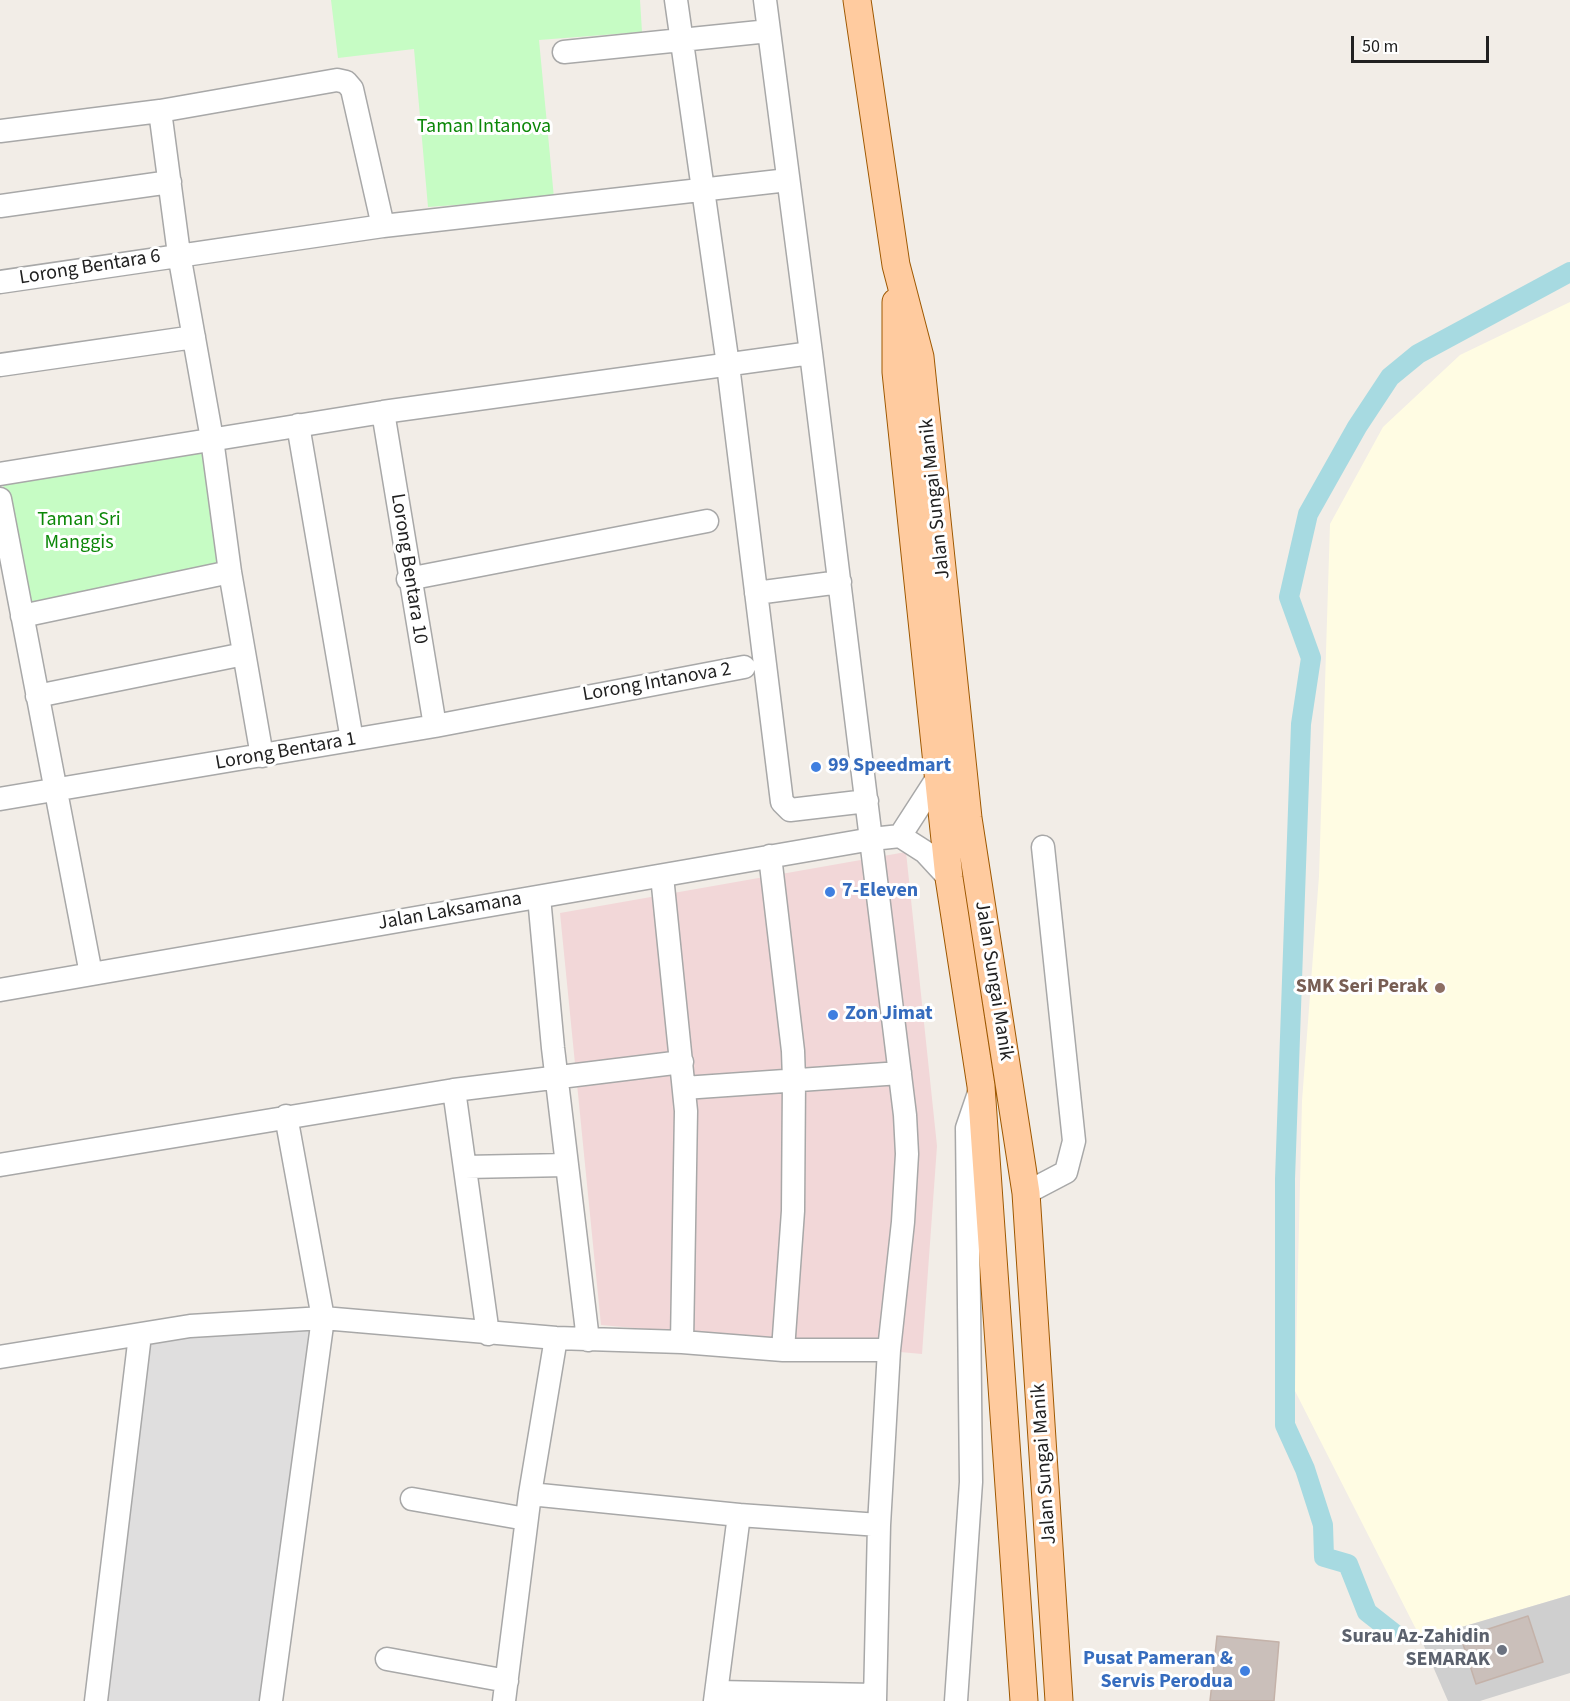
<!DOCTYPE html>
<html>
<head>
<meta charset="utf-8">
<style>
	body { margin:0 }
	#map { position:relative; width:1570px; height:1701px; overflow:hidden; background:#f2ede7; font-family:"Source Sans 3",sans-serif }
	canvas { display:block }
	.scale { position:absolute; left:1351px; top:36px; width:138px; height:27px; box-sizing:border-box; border:3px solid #212121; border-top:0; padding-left:8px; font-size:18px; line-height:21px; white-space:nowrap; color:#212121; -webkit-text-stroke:4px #fff; paint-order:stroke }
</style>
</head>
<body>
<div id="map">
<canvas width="1570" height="1701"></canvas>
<div class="scale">50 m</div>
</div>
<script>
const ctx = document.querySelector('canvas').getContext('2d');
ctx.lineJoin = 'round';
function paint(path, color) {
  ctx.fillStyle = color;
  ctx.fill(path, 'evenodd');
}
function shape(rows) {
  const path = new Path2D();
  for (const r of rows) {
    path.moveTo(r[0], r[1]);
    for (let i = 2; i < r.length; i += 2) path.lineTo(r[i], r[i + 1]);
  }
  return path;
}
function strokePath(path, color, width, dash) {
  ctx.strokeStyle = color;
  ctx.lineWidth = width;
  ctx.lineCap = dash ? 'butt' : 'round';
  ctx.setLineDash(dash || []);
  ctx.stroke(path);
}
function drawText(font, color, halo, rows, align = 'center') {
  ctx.font = font + ' "Source Sans 3",sans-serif';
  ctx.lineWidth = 6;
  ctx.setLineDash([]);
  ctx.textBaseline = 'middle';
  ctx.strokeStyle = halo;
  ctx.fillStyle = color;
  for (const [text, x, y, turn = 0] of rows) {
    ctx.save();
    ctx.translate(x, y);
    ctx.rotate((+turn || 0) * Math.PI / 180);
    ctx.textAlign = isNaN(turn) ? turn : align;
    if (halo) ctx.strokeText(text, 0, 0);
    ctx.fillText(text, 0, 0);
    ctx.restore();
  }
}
const residential = shape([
	[323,1318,271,1701,97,1701,140,1335]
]);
const commercial = shape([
	[906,852,937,1146,922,1354,601,1325,560,913]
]);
const education = shape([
	[1570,302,1570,1595,1421,1639,1295,1391,1302,1101,1319,876,1330,524,1383,427,1460,355]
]);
const religious = shape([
	[1570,1595,1570,1673,1480,1701,1448,1701,1421,1639]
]);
const park = shape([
	[331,0,640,0,642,32,539,40,554,198,428,207,414,49,338,58],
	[208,445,221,567,26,610,2,480]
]);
const canal = shape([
	[1395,1634,1367,1612,1348,1564,1324,1557,1323,1525,1305,1469,1285,1425,1285,1179,1301,724,1311,658,1289,597,1308,514,1357,427,1390,377,1418,354,1570,272]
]);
const building = shape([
	[1528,1616,1543,1662,1476,1684,1461,1638,1528,1616],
	[1217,1636,1279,1642,1274,1701,1210,1701,1217,1636]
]);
const minor = shape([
	[676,0,728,365,782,802,790,810,867,801],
	[765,0,811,353,905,1115,907,1154,903,1222,889,1350],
	[564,52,769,31],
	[0,131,160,111],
	[0,206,170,182],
	[0,282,383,226,788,180],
	[0,365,194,337],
	[383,412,435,726],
	[298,425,352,740],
	[0,474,383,412,811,353],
	[0,499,91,974],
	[408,579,707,521],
	[756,593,840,582],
	[22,616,230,572],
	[37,696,244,654],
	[262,756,230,572,212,439,179,254,160,111,337,80,346,82,352,89,383,226],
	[0,799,435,726,744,667],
	[900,836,940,774],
	[770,856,793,1051,794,1080,793,1211,783,1350],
	[662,876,686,1111,682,1342],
	[539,897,553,1048,588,1340],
	[0,990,872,839,900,836,925,852,949,878],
	[684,1088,900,1073],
	[454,1090,488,1334],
	[0,1165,454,1090,682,1062],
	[465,1167,567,1165],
	[1026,1193,1066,1172,1074,1141,1043,847],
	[0,1357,190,1326,323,1318,556,1338,682,1342,783,1350,889,1350,879,1525,875,1701],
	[530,1494,739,1515,879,1525],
	[412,1499,526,1519],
	[387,1659,507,1681],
	[717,1692,875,1695],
	[96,1701,140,1335],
	[271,1701,323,1318,286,1116],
	[504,1701,530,1494,556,1338],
	[715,1701,739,1515],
	[956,1701,971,1482,967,1128,980,1090]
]);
const major = shape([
	[857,0,896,265,920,357,968,818,1026,1193,1059,1701],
	[896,302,896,372,949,878,981,1086,1024,1701]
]);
const markers = [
	[816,767,6,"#3f7fe0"],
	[830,892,6,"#3f7fe0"],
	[1440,988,6,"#8d6e63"],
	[833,1015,6,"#3f7fe0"],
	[1502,1650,6,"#6b7280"],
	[1245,1671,6,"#3f7fe0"]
];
const parkNames = [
	["Taman Intanova",484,128],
	["Taman Sri",79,521],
	["Manggis",79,544]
];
const streetNames = [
	["Lorong Bentara 6",90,268,-9],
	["Jalan Sungai Manik",936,499,-96],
	["Lorong Bentara 10",408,569,81],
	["Lorong Intanova 2",657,683,-10],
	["Lorong Bentara 1",286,752,-10],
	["Jalan Laksamana",450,912,-10],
	["Jalan Sungai Manik",993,981,81],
	["Jalan Sungai Manik",1045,1464,-94]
];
const shopNames = [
	["99 Speedmart",828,767],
	["7-Eleven",842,892],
	["Zon Jimat",845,1015],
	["Pusat Pameran &",1233,1660,"right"],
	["Servis Perodua",1233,1683,"right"]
];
const educationNames = [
	["SMK Seri Perak",1428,988]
];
const worshipNames = [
	["Surau Az-Zahidin",1490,1638],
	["SEMARAK",1490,1661]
];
paint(residential, '#dfdede');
paint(commercial, '#f2d7d8');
paint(education, '#fffce3');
paint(religious, '#cfcfcf');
paint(park, '#c6fcc4');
strokePath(canal, '#a7dae1', 20);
paint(building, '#cabfba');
strokePath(building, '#c4b2a9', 1.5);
strokePath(minor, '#a8a8a8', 25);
strokePath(major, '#9e5800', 29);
strokePath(minor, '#fff', 22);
strokePath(major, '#ffcb9f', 27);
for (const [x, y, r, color] of markers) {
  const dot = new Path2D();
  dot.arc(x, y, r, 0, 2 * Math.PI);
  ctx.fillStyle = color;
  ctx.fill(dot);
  strokePath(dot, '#fff', 2);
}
drawText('20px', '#0b8707', '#fff', parkNames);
drawText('20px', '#212121', '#fff', streetNames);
drawText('bold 20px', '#366cbe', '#fff', shopNames, 'left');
drawText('bold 20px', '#785e54', '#fff', educationNames, 'right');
drawText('bold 20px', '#5b616d', '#fff', worshipNames, 'right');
</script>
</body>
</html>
